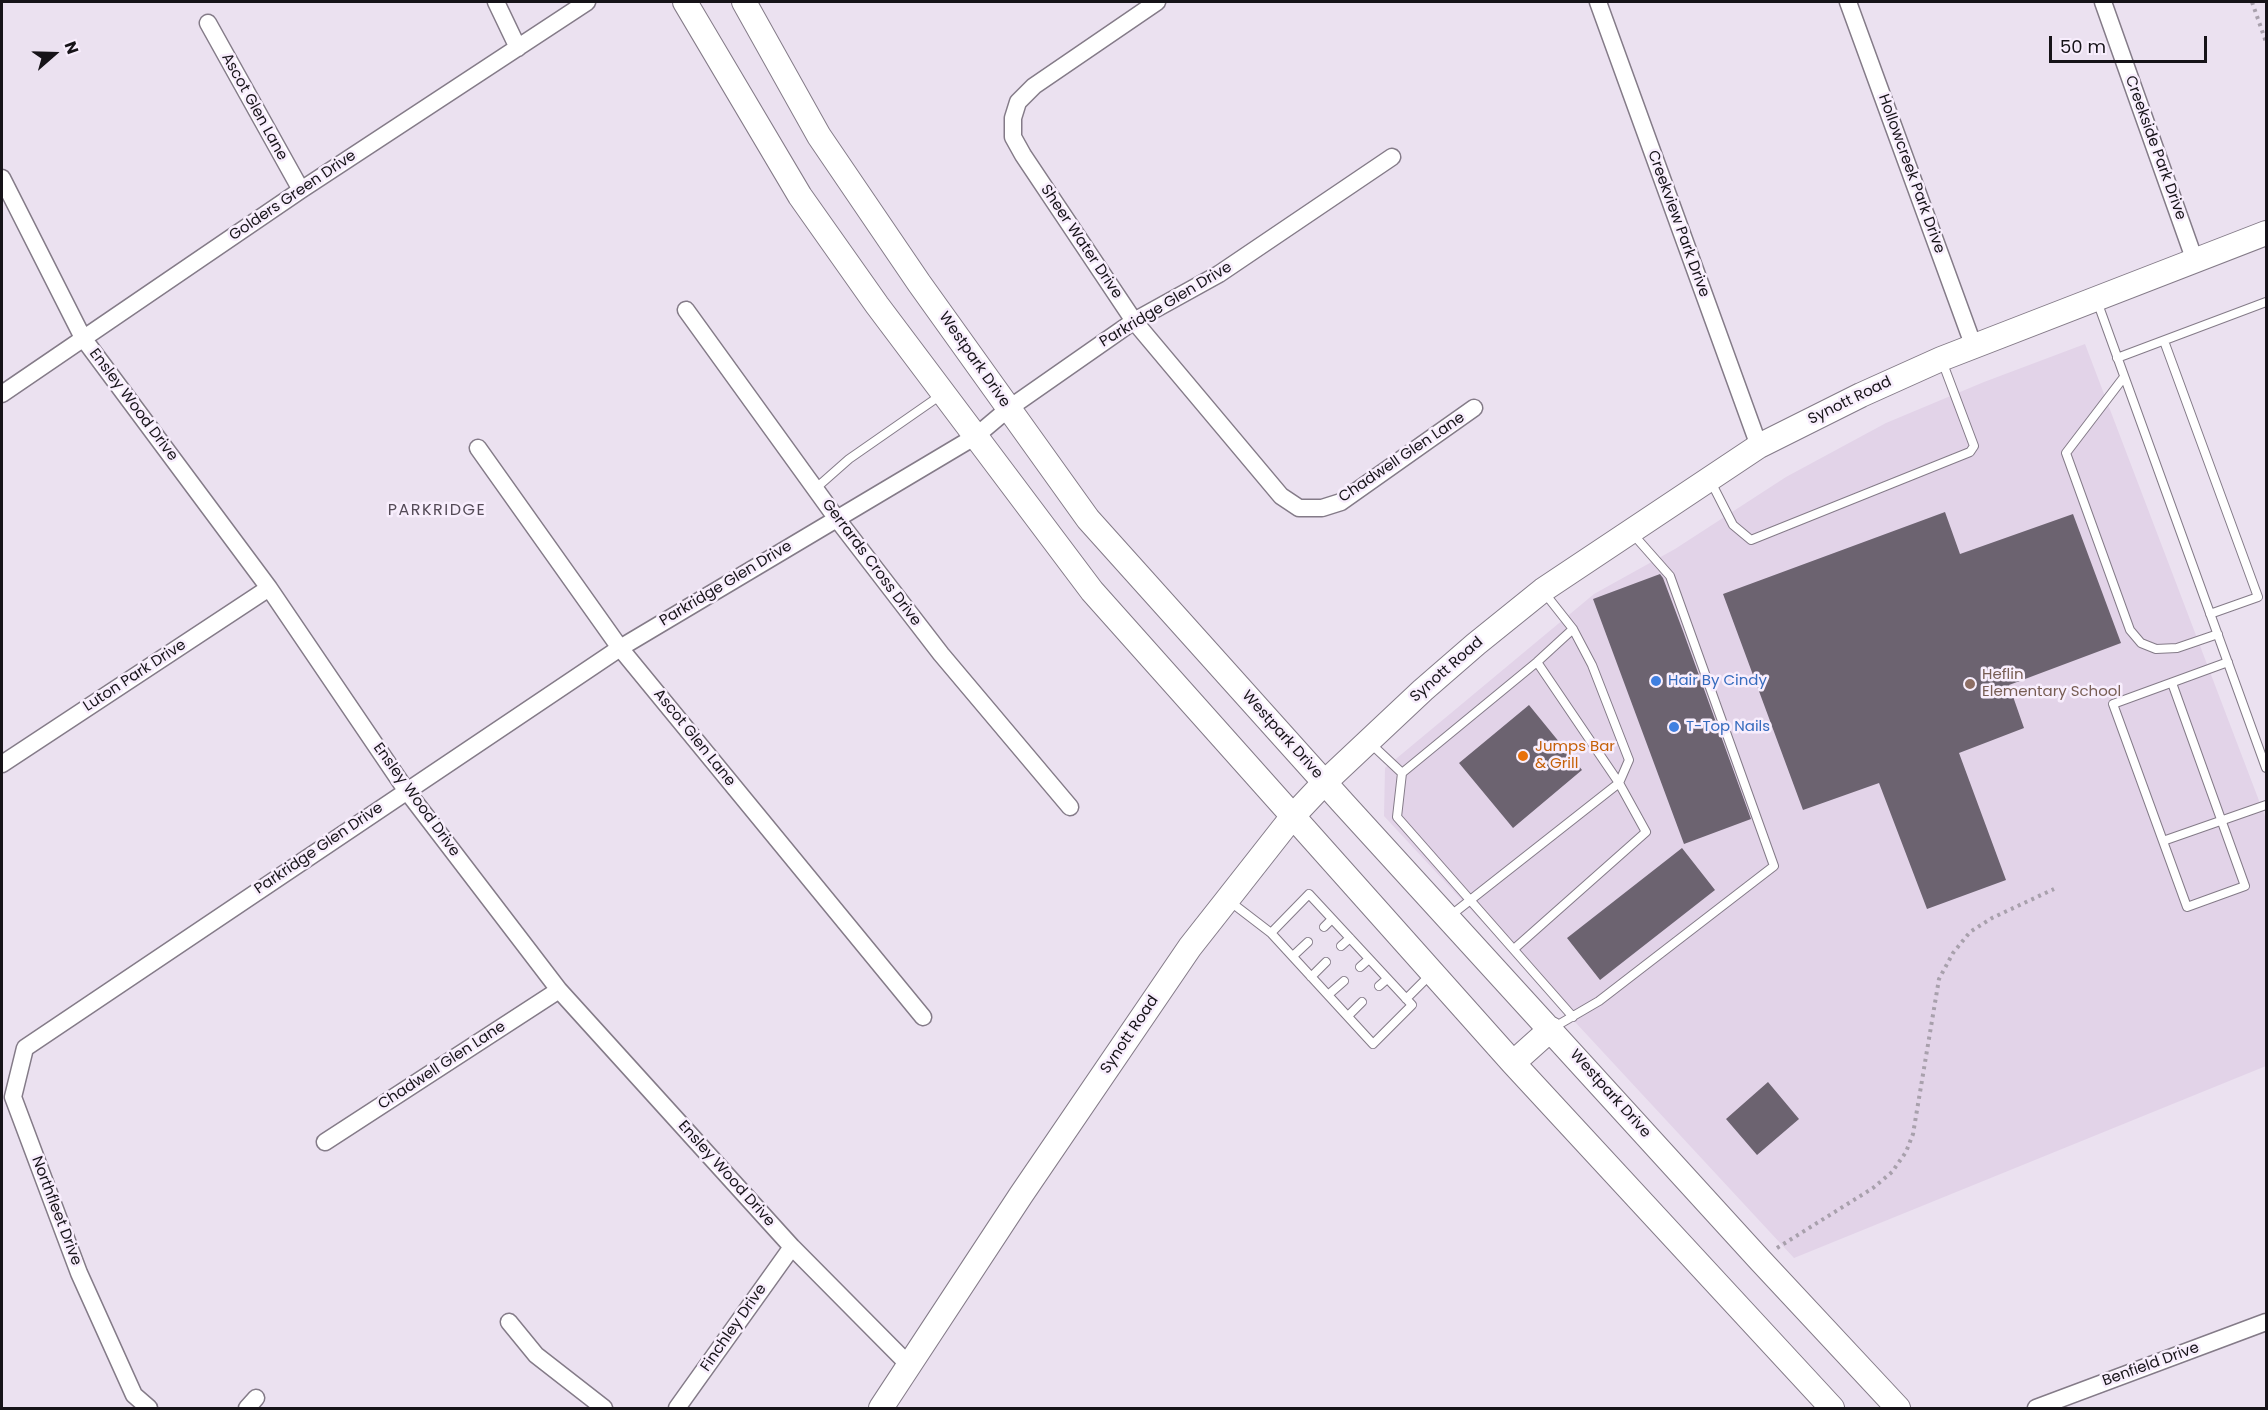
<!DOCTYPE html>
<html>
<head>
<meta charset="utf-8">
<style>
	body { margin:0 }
	#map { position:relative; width:2268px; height:1410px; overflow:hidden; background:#ebe1f0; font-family:Poppins,sans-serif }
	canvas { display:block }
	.frame { position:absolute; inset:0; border:3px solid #161318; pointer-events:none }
	.north { position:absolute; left:24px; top:24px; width:60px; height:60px; -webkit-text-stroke:4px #f8eefd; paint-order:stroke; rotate:70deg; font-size:16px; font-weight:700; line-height:24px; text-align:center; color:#161318 }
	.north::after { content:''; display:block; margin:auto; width:21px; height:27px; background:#161318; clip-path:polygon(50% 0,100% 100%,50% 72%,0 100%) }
	.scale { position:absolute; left:2049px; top:36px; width:158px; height:27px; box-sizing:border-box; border:3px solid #161318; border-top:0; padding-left:8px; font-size:18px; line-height:21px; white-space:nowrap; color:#161318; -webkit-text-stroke:4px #f8eefd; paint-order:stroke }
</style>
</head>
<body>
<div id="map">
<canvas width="2268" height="1410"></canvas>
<div class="frame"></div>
<div class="north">N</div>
<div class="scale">50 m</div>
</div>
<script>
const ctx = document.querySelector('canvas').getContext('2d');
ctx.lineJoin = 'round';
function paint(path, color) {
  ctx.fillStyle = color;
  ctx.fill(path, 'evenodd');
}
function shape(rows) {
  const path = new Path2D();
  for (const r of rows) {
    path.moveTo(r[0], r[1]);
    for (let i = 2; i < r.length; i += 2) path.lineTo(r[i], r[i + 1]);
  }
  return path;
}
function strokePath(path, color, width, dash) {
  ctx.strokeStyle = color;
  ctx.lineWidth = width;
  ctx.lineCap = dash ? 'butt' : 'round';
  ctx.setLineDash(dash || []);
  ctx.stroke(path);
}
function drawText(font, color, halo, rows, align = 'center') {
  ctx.font = font + ' Poppins,sans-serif';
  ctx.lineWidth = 5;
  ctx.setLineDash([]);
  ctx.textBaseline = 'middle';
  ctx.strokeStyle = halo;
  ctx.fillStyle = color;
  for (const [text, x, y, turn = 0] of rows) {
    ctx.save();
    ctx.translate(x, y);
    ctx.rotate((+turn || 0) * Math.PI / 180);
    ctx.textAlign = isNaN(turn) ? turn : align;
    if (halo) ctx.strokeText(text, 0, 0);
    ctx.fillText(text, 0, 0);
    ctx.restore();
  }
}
const built = shape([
	[2085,344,2266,819,2266,1066,1794,1258,1384,816,1385,768,1594,594,1675,549,1786,477,1886,423,1984,382]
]);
const building = shape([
	[1945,512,1960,554,2073,514,2121,643,2009,685,2024,728,1959,753,2006,880,1927,909,1879,783,1803,810,1723,594],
	[1660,574,1663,578,1683,631,1751,819,1684,844,1593,599],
	[1529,705,1582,770,1513,828,1459,763],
	[1682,848,1715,890,1600,980,1567,938],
	[1768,1082,1799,1119,1757,1155,1726,1119]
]);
const path = shape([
	[2252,2,2266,42],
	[1777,1248,1873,1188,1892,1172,1906,1152,1913,1134,1939,979,1953,953,1970,932,1992,918,2054,889]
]);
const lane = shape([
	[2097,301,2266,768],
	[2164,341,2258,597,2210,614],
	[2117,358,2266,302],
	[2124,377,2066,453,2130,630,2141,643,2156,649,2177,648,2218,634],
	[1710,480,1733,525,1751,540,1970,452,1974,446,1942,361],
	[815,489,849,459,941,395],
	[2172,683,2245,886,2187,907,2113,704,2228,662],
	[1369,742,1402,773,1537,662,1573,629],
	[1402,773,1397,817,1573,1017],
	[2163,841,2266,805],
	[1228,900,1271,933,1373,1044,1412,1005,1309,894,1271,933],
	[1450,916,1619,783,1629,760,1592,665,1573,629,1543,591],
	[1324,927,1332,919],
	[1341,946,1350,938],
	[1514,949,1646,832,1619,783,1537,662],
	[1293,956,1308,942],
	[1360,967,1369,959],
	[1311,977,1326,962],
	[1379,986,1387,979],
	[1328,995,1344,981],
	[1406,999,1431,974],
	[1348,1016,1362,1002],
	[1551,1029,1599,1001,1774,866,1670,576,1632,533]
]);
const street = shape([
	[496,2,518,48],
	[1157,2,1034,86,1018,102,1013,118,1013,137,1023,155,1134,321,1281,496,1299,508,1322,508,1341,502,1474,408],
	[1598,2,1759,446],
	[1848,2,1974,347],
	[2103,2,2195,261],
	[208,23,301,190],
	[2,178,83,338,269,588,406,790,559,990,792,1247,908,1364],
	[686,310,837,519,941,654,1070,807],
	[2,394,301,190,587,2],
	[478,448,620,648,923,1017],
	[2,764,269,588],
	[325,1142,559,990],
	[509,1322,536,1355,604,1408],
	[149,1408,134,1395,79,1273,13,1097,25,1048,620,648,976,436,1008,409,1134,321,1219,274,1392,157],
	[247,1408,256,1398],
	[677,1408,792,1247],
	[2036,1408,2266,1322]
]);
const secondary = shape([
	[685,2,800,196,877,305,1092,591,1513,1063,1832,1408],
	[744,2,819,136,919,283,1088,519,1343,803,1759,1259,1898,1408],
	[1513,1063,1551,1029],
	[881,1408,1021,1195,1190,947,1227,900,1293,816,1324,783,1423,690,1476,644,1543,590,1759,446,1861,395,1941,359,2266,233]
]);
const markers = [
	[1656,681,6,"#3f7fe0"],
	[1970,684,6,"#8d6e63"],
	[1674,727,6,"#3f7fe0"],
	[1523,756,6,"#e8710a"]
];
const streetNames = [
	["Ascot Glen Lane",254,107,61],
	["Creekside Park Drive",2155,148,70],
	["Hollowcreek Park Drive",1911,174,70],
	["Golders Green Drive",293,196,-34],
	["Creekview Park Drive",1678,224,70],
	["Sheer Water Drive",1081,242,56],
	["Parkridge Glen Drive",1166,305,-31],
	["Westpark Drive",974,360,55],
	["Synott Road",1850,401,-26],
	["Ensley Wood Drive",133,405,53],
	["Chadwell Glen Lane",1402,458,-34],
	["Gerrards Cross Drive",871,563,53],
	["Parkridge Glen Drive",726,584,-31],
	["Synott Road",1447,670,-41],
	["Luton Park Drive",135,676,-33],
	["Westpark Drive",1282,735,48],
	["Ascot Glen Lane",694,738,51],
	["Ensley Wood Drive",416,800,54],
	["Parkridge Glen Drive",319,849,-34],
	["Synott Road",1130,1035,-56],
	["Chadwell Glen Lane",442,1066,-33],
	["Westpark Drive",1610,1094,48],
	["Ensley Wood Drive",726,1174,48],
	["Northfleet Drive",56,1211,69],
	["Finchley Drive",734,1328,-55],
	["Benfield Drive",2151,1365,-20]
];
const educationNames = [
	["Heflin",1982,675],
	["Elementary School",1982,692]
];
const shopNames = [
	["Hair By Cindy",1668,681],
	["T-Top Nails",1686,727]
];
const foodNames = [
	["Jumps Bar",1535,747],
	["& Grill",1535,764]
];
const neighbourhoodNames = [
	["PARKRIDGE",437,511]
];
paint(built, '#e2d3e8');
paint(building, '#6c6370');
strokePath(lane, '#847b88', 10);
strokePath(street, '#847b88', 19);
strokePath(secondary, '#847b88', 26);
strokePath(path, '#a8a0ac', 4, [3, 4.5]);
strokePath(lane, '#fff', 8);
strokePath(street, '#fff', 16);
strokePath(secondary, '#fff', 24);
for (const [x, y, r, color] of markers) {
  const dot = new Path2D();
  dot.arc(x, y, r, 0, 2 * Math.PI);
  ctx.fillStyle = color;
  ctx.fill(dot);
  strokePath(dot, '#f8eefd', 2);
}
drawText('15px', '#161318', '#f8eefd', streetNames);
drawText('15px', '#785e54', '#f8eefd', educationNames, 'left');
drawText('15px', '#366cbe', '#f8eefd', shopNames, 'left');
drawText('15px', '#c56008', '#f8eefd', foodNames, 'left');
ctx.letterSpacing = '1.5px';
drawText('16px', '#544b57', '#f8eefd', neighbourhoodNames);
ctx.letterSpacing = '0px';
</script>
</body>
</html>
